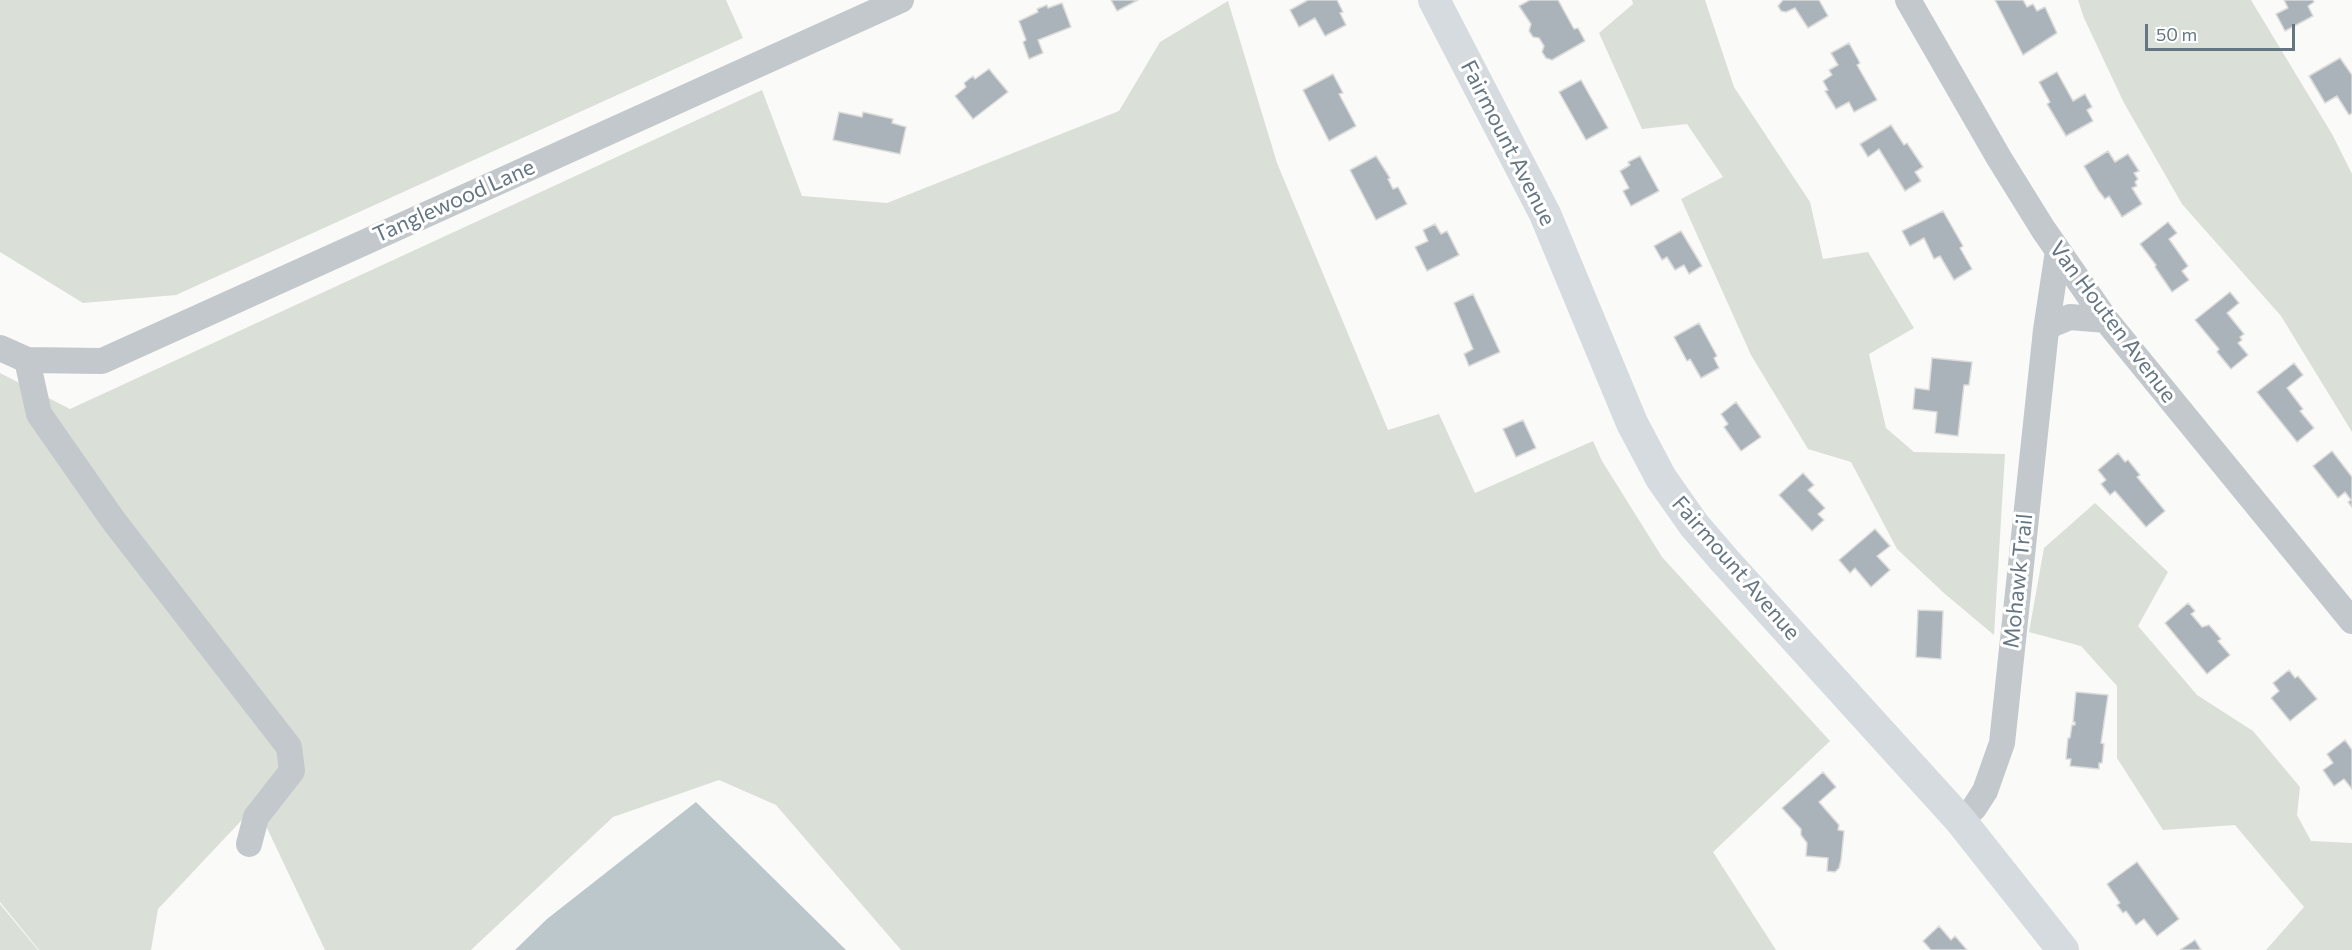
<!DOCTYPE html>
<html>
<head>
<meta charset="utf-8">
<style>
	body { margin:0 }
	#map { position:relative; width:2352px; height:950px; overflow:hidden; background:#fafaf8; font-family:Commissioner,sans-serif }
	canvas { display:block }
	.scale { position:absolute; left:2145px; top:24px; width:150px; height:27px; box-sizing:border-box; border:3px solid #657683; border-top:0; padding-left:8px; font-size:18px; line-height:21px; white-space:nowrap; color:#657683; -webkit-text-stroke:4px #fff; paint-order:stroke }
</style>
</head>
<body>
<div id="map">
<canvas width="2352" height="950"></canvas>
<div class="scale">50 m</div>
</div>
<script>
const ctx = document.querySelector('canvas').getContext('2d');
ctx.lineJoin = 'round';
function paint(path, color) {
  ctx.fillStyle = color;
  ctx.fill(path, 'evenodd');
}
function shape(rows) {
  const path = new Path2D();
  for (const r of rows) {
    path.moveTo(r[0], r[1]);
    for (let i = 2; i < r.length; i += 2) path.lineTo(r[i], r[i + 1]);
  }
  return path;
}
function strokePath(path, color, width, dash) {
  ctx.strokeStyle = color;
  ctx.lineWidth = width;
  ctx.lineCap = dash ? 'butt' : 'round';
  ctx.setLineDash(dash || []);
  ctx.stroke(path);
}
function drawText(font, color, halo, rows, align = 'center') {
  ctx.font = font + ' Commissioner,sans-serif';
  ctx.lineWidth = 6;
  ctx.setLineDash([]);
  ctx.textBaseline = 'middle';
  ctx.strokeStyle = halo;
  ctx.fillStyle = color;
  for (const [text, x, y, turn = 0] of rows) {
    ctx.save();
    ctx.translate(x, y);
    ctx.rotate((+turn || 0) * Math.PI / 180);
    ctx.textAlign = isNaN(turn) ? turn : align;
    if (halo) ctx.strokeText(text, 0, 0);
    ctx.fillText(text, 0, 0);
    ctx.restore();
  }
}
const green = shape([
	[0,0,726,0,743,38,176,295,83,303,0,252],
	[1632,0,1705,0,1734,87,1810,202,1823,259,1868,252,1914,328,1869,354,1886,428,1914,452,2005,454,1994,635,1945,594,1897,549,1851,462,1808,449,1751,355,1681,199,1723,177,1687,124,1642,129,1599,33,1633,4],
	[2078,0,2251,0,2332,134,2352,174,2352,432,2281,316,2182,204,2124,103,2084,18],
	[1228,1,1277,163,1388,430,1439,414,1475,493,1593,441,1602,461,1662,557,1830,741,1713,852,1776,950,901,950,776,805,719,780,613,817,471,950,325,950,256,805,158,909,151,950,39,950,0,902,0,373,70,409,762,90,802,196,887,203,1119,111,1160,42],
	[2095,503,2168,572,2138,626,2197,695,2253,731,2300,787,2297,815,2311,841,2352,843,2352,950,2266,950,2304,907,2235,825,2163,830,2117,758,2117,686,2081,646,2029,632,2044,548],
	[0,904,38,950,0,950]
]);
const water = shape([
	[696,802,846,950,515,950,547,919]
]);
const building = shape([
	[1111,0,1138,0,1117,11,1111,0],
	[1308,0,1337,0,1343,12,1340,13,1346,25,1325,36,1315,18,1299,27,1290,10,1308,0],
	[1530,0,1558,0,1574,29,1578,28,1585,41,1552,60,1546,58,1542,52,1544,46,1539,38,1533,37,1529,31,1531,24,1519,6,1530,0],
	[1783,0,1819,0,1828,16,1808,28,1795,8,1786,12,1781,11,1778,6,1783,0],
	[1995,0,2023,0,2027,7,2033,4,2037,11,2045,7,2057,33,2023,55,1995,0],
	[2284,0,2313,0,2314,2,2308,6,2313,16,2285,31,2276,14,2288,8,2284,0],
	[1062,3,1071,27,1038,40,1043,53,1029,59,1023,42,1026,40,1019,21,1038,12,1037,9,1047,5,1048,8,1062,3],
	[1849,43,1860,63,1857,65,1877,100,1854,112,1849,102,1836,109,1825,91,1828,90,1823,81,1832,75,1829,70,1838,65,1831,53,1849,43],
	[2340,58,2352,75,2352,113,2349,115,2337,96,2325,103,2309,76,2340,58],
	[989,69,1008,92,973,119,955,96,966,87,964,83,973,76,975,79,989,69],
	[2057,72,2073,101,2085,94,2092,107,2087,110,2093,121,2066,136,2047,104,2050,102,2039,82,2057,72],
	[1333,74,1343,93,1339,94,1356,126,1329,141,1303,90,1333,74],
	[1581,80,1608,128,1586,140,1559,92,1581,80],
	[839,112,862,117,863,112,893,119,892,123,906,127,900,154,833,140,839,112],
	[1891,125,1904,145,1907,143,1923,167,1915,172,1921,181,1905,191,1879,149,1868,157,1860,144,1891,125],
	[2108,151,2115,162,2128,154,2139,171,2134,173,2138,179,2135,182,2137,186,2132,188,2142,204,2122,217,2109,196,2105,199,2098,190,2084,166,2108,151],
	[1376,156,1390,178,1388,179,1393,189,1398,187,1407,204,1376,220,1350,170,1376,156],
	[1640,156,1659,191,1631,206,1623,191,1629,188,1620,171,1630,165,1628,162,1640,156],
	[1943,211,1963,246,1960,248,1972,269,1954,280,1940,256,1934,259,1924,238,1910,246,1902,231,1943,211],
	[2168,222,2177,233,2169,239,2188,266,2182,271,2189,280,2172,292,2155,267,2156,265,2140,244,2168,222],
	[1435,224,1441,234,1447,231,1459,255,1427,271,1415,247,1428,241,1423,230,1435,224],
	[1681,231,1702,266,1689,274,1684,265,1675,270,1667,257,1662,260,1654,246,1681,231],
	[2230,292,2239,303,2227,313,2244,334,2240,337,2242,340,2238,343,2248,355,2231,369,2217,352,2219,349,2195,320,2230,292],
	[1473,294,1500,352,1469,366,1464,354,1473,349,1454,303,1473,294],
	[1699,323,1717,356,1714,358,1719,368,1701,378,1690,359,1687,361,1674,337,1699,323],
	[1932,358,1972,362,1969,385,1964,385,1958,436,1935,433,1937,412,1913,409,1915,388,1929,390,1932,358],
	[2294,363,2303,375,2287,388,2303,409,2300,411,2314,428,2297,442,2257,392,2294,363],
	[1736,402,1761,437,1741,451,1724,427,1728,424,1721,414,1736,402],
	[1523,420,1536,448,1516,457,1503,429,1523,420],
	[2332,451,2352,477,2352,507,2348,502,2351,500,2345,492,2338,498,2313,466,2332,451],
	[2118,453,2125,462,2128,460,2140,475,2137,477,2165,511,2146,527,2115,491,2110,495,2101,484,2106,480,2098,470,2118,453],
	[1803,473,1814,485,1808,490,1825,508,1818,514,1824,520,1812,531,1779,495,1803,473],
	[1875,529,1890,546,1877,556,1890,570,1871,587,1855,568,1850,573,1839,560,1875,529],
	[2188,603,2195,611,2191,614,2202,627,2209,625,2221,639,2218,641,2230,655,2207,674,2165,623,2188,603],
	[1918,610,1943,611,1941,659,1916,657,1918,610],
	[2289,670,2295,678,2298,676,2317,699,2290,721,2271,698,2279,691,2273,683,2289,670],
	[2076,692,2108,695,2101,743,2104,744,2102,763,2099,763,2099,769,2070,766,2071,759,2066,759,2068,738,2070,738,2072,725,2075,725,2075,722,2073,722,2076,692],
	[2345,740,2352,750,2352,789,2344,779,2334,786,2323,770,2333,763,2327,754,2345,740],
	[1823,772,1836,787,1819,802,1839,825,1838,830,1844,831,1841,860,1839,868,1835,872,1827,871,1828,858,1806,856,1807,843,1801,835,1801,829,1782,808,1823,772],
	[2137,862,2179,919,2157,936,2144,919,2136,925,2126,911,2123,913,2117,905,2120,903,2107,884,2137,862],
	[1939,926,1951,940,1955,936,1967,950,1931,950,1923,941,1939,926],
	[2195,940,2201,950,2180,950,2195,940]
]);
const minor = shape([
	[1908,0,1999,158,2043,229,2106,320,2352,621],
	[2046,330,2058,251],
	[0,348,27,360,102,361,901,0],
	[27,360,39,414,113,520,289,747,292,771,256,817,249,844],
	[1960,820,1974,808,1985,791,2002,743,2046,330,2053,324,2070,317,2106,320]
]);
const major = shape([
	[1434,0,1545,214,1632,423,1661,478,1694,525,1725,561,1960,820,2063,950]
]);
const streetNames = [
	["Fairmount Avenue",1508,143,63],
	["Tanglewood Lane",454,201,-24],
	["Van Houten Avenue",2113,322,53],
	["Fairmount Avenue",1736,568,49],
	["Mohawk Trail",2018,581,-84]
];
paint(green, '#dadfd7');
paint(water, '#bbc7cb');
paint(building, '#aab3b9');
strokePath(building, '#dcdcda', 1.5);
strokePath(minor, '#c3c8cc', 26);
strokePath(major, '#d6dbdf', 32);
drawText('22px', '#657683', '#fff', streetNames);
</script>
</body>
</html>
